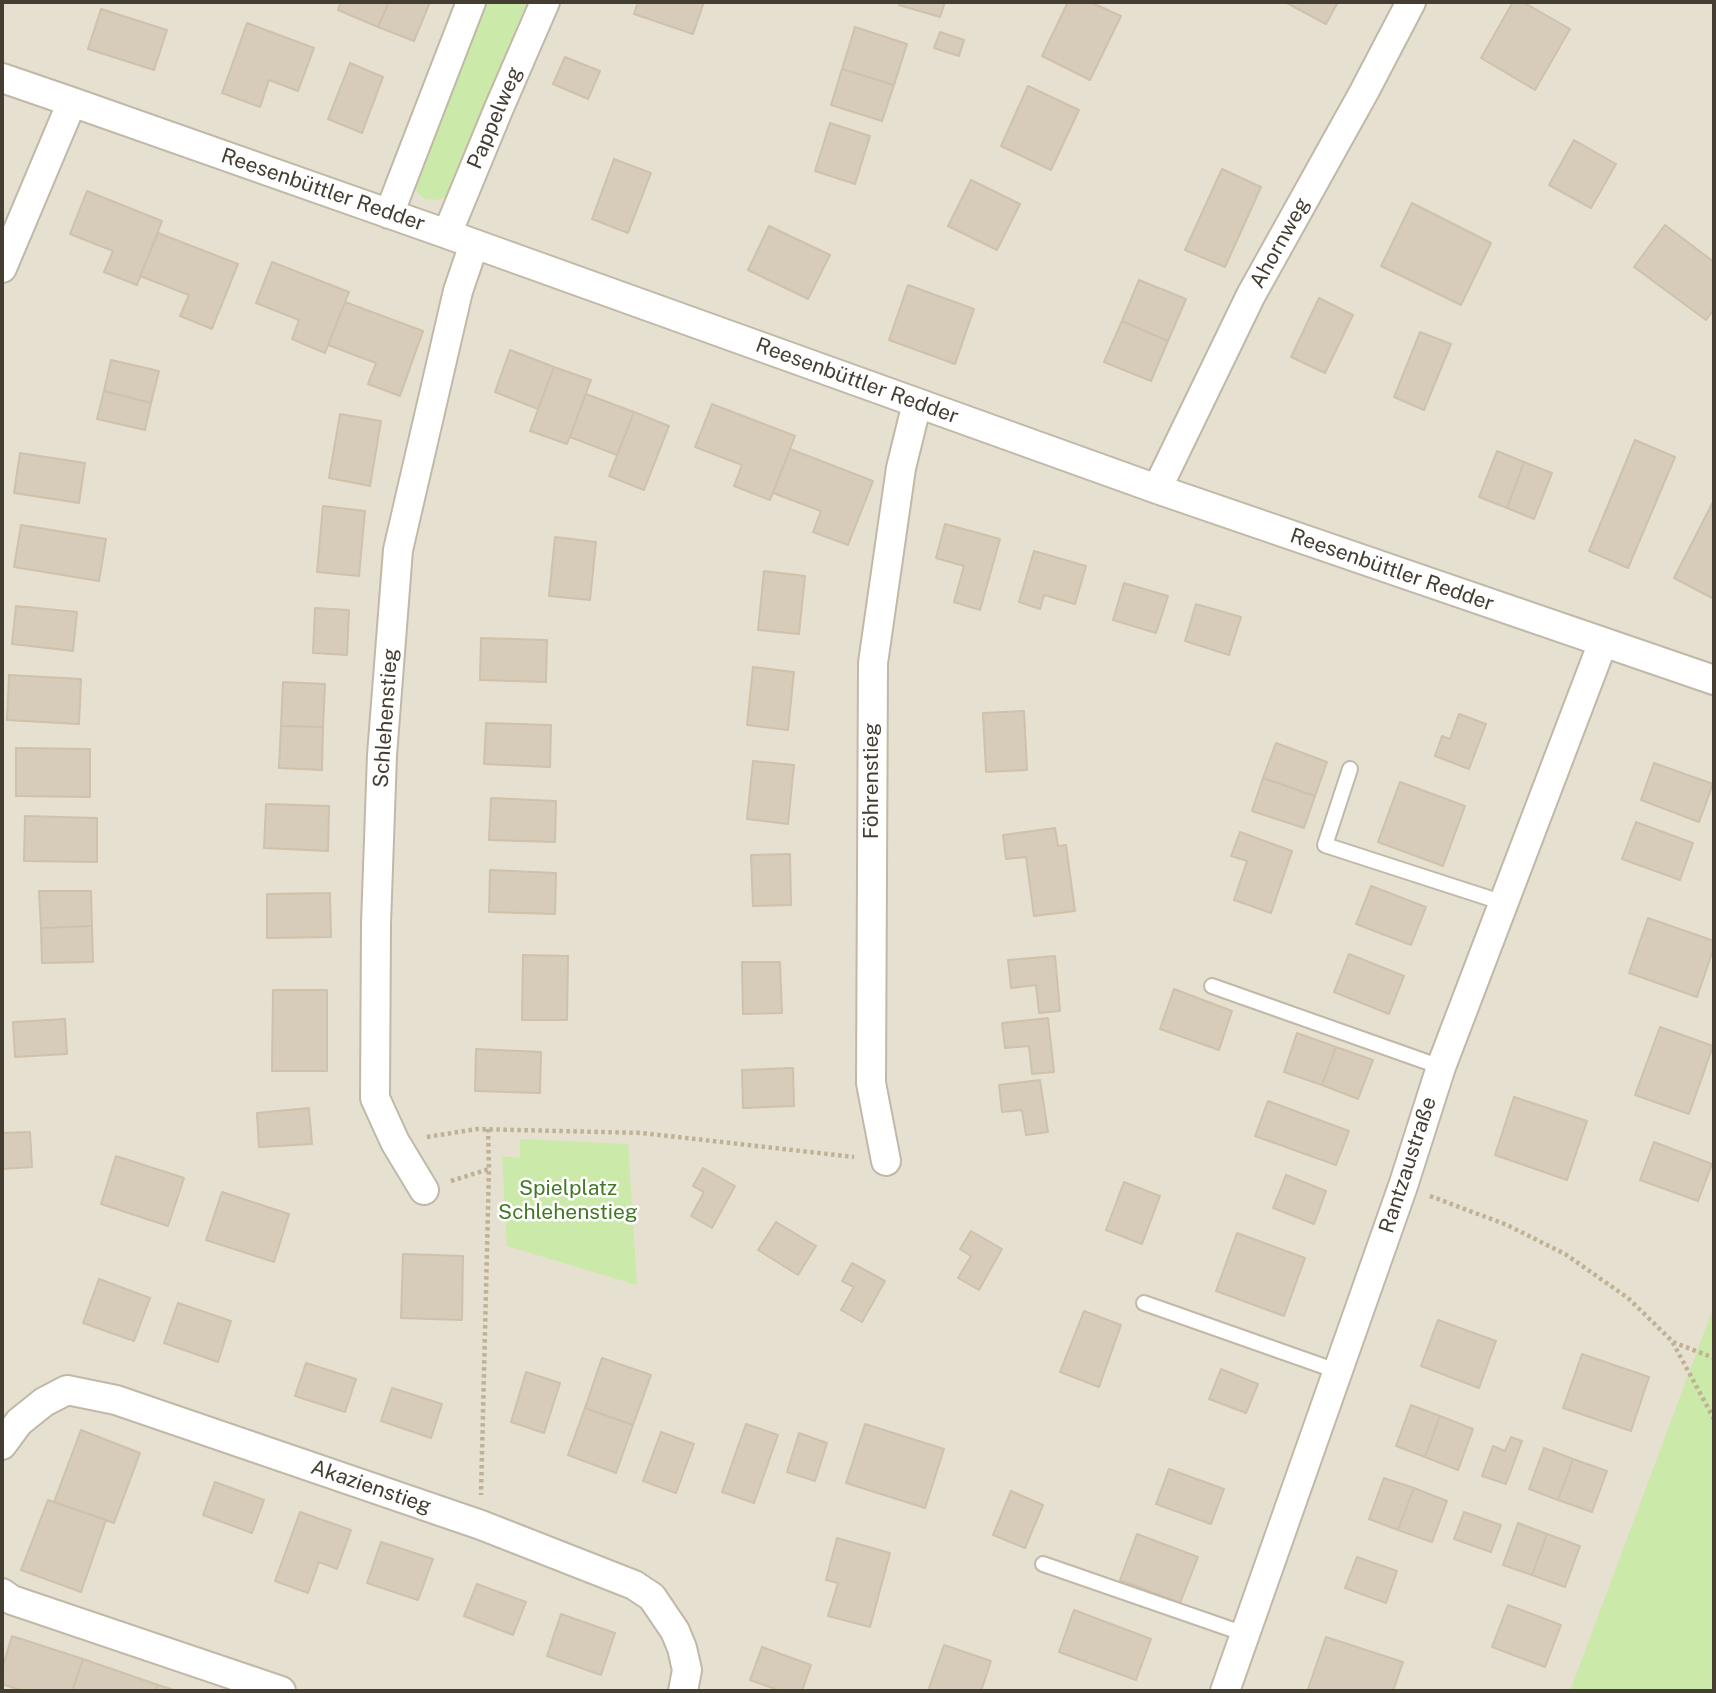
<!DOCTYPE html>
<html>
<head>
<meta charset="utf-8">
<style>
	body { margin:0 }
	#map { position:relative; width:1716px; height:1693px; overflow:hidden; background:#f2ede2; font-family:"Public Sans",sans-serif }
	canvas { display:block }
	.frame { position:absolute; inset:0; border:4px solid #443d32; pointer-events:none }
</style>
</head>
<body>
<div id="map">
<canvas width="1716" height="1693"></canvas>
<div class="frame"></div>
</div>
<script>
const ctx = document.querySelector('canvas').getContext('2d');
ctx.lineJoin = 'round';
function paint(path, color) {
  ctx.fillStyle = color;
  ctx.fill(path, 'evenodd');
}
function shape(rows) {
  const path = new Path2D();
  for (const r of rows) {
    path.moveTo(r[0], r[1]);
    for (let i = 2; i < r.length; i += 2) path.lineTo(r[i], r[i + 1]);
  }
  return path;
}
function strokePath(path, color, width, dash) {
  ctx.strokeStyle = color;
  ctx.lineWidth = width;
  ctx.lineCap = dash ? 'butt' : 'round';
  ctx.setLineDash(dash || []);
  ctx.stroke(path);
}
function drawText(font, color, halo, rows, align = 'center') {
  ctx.font = font + ' "Public Sans",sans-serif';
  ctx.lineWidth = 5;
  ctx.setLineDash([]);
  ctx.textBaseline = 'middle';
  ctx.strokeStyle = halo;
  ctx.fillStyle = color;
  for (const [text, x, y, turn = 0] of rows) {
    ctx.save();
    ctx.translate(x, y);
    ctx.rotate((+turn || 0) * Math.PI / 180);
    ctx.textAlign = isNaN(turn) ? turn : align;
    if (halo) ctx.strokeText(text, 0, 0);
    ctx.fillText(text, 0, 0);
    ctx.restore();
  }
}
const residential = shape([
	[2,2,1714,2,1714,1691,2,1691]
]);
const green = shape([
	[485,2,527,2,445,198,435,200,425,199,417,192,416,179],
	[520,1139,628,1144,637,1285,507,1246,502,1156,520,1158],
	[1714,1306,1714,1691,1570,1691]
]);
const building = shape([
	[341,2,389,2,378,27,338,10,341,2],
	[389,2,430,2,414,41,378,27,389,2],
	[638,2,704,2,693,34,634,14,638,2],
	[900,2,945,2,940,17,899,5,900,2],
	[1068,2,1090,2,1121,16,1090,80,1042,56,1068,2],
	[1285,2,1338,2,1326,24,1285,2],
	[1513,2,1523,2,1570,29,1535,90,1481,58,1513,2],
	[101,9,167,30,154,70,88,49,101,9],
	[247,23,314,48,298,91,269,80,260,107,222,93,247,23],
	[855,27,907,44,894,85,842,69,855,27],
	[940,32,964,40,959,56,934,48,940,32],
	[565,57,600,71,588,99,553,84,565,57],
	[350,63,383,77,362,133,328,119,350,63],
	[842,69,894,85,882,121,831,105,842,69],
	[1028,86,1079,110,1051,170,1001,146,1028,86],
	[830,123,870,136,855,184,815,171,830,123],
	[1574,140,1616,164,1591,208,1549,185,1574,140],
	[614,159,651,173,628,233,592,219,614,159],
	[1222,169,1261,187,1225,267,1185,250,1222,169],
	[971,180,1020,204,997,250,948,226,971,180],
	[87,191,162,221,137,285,104,272,113,251,70,234,87,191],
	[1412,203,1491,243,1461,305,1381,266,1412,203],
	[1665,225,1714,262,1714,309,1706,320,1634,267,1665,225],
	[769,226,830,255,808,299,748,270,769,226],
	[158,233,238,264,212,329,180,316,189,295,140,276,158,233],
	[272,262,349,292,325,353,292,339,299,320,256,303,272,262],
	[1139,280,1186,299,1168,341,1122,321,1139,280],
	[908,285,974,309,955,364,889,340,908,285],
	[1319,298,1353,315,1325,373,1291,357,1319,298],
	[345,302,423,331,400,396,368,384,376,363,328,345,345,302],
	[1122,321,1168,341,1151,381,1104,362,1122,321],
	[1420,332,1451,344,1424,410,1394,397,1420,332],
	[510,350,554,367,538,409,495,392,510,350],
	[111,360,159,371,151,403,104,391,111,360],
	[554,367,591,380,567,444,530,431,554,367],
	[104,391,151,403,145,430,97,419,104,391],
	[586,394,634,412,617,455,570,437,586,394],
	[712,404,795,436,770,500,734,486,742,465,695,447,712,404],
	[634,412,669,426,644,490,609,476,634,412],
	[340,414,381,421,370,486,329,478,340,414],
	[1635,440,1675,457,1628,568,1589,551,1635,440],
	[790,449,873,481,848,545,813,532,821,511,773,493,790,449],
	[1497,451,1524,462,1507,508,1479,497,1497,451],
	[20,453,85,463,79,503,14,493,20,453],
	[1524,462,1552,473,1534,519,1507,508,1524,462],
	[1714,500,1714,599,1674,578,1714,500],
	[323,506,365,511,359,576,317,572,323,506],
	[945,524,1000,539,980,610,954,602,964,566,936,558,945,524],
	[21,525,106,539,99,581,14,567,21,525],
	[555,537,596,542,590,600,549,596,555,537],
	[1034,551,1086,566,1075,604,1044,595,1040,609,1019,602,1034,551],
	[764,571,805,576,799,634,758,630,764,571],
	[1124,583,1168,596,1156,633,1113,620,1124,583],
	[1196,604,1241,617,1229,655,1185,641,1196,604],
	[16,606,77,612,73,651,12,644,16,606],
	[315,608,349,610,347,655,313,653,315,608],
	[481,638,547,640,546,682,480,680,481,638],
	[753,667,794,672,788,730,747,725,753,667],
	[9,675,81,679,79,724,7,720,9,675],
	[283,682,325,684,323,727,281,726,283,682],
	[1024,711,1027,770,986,772,983,713,1024,711],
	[1459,714,1486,724,1469,769,1435,756,1442,736,1450,739,1459,714],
	[486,723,551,725,550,767,484,764,486,723],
	[281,726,323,727,322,770,279,768,281,726],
	[1276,743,1327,762,1315,796,1263,778,1276,743],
	[16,748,90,749,90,797,16,796,16,748],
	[753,761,794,765,788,824,747,819,753,761],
	[1654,763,1713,784,1699,822,1641,800,1654,763],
	[1263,778,1315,796,1304,828,1252,811,1263,778],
	[1400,782,1465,806,1443,866,1378,842,1400,782],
	[491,798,556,801,555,842,489,840,491,798],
	[266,804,329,806,328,851,264,848,266,804],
	[25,816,97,818,97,862,24,861,25,816],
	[1636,822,1693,843,1680,880,1622,859,1636,822],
	[1055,828,1058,846,1066,845,1075,911,1034,916,1026,857,1006,859,1003,835,1055,828],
	[1240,832,1292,851,1271,913,1234,900,1247,861,1231,856,1240,832],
	[790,854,791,905,753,906,751,855,790,854],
	[490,870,556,873,555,914,489,912,490,870],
	[1371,886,1426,907,1411,945,1356,924,1371,886],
	[39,891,91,891,92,926,41,928,39,891],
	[330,893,331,937,267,938,267,894,330,893],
	[1648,918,1714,941,1714,947,1697,997,1629,973,1648,918],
	[92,926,93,962,42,963,41,928,92,926],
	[1349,954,1404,976,1389,1014,1334,992,1349,954],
	[523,955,568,956,567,1020,522,1020,523,955],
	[1055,956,1060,1011,1039,1013,1036,985,1011,988,1008,960,1055,956],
	[742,962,780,962,782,1013,743,1014,742,962],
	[1174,989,1232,1011,1219,1050,1160,1029,1174,989],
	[273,990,327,990,327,1071,272,1071,273,990],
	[1048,1018,1054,1072,1032,1074,1029,1046,1005,1048,1002,1023,1048,1018],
	[65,1019,67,1054,15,1057,13,1022,65,1019],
	[1660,1027,1713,1046,1689,1114,1635,1095,1660,1027],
	[1297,1033,1336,1047,1322,1085,1284,1072,1297,1033],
	[1336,1047,1373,1060,1358,1099,1322,1085,1336,1047],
	[476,1049,541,1052,540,1093,475,1091,476,1049],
	[793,1068,794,1106,743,1108,742,1070,793,1068],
	[1040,1080,1048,1132,1026,1135,1022,1110,1002,1112,999,1085,1040,1080],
	[1514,1097,1587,1121,1567,1180,1495,1155,1514,1097],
	[1268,1101,1349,1131,1336,1165,1255,1136,1268,1101],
	[309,1108,312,1144,259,1147,257,1113,309,1108],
	[30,1132,32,1167,2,1169,2,1133,30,1132],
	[1654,1142,1712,1164,1698,1201,1640,1180,1654,1142],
	[116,1156,184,1178,168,1226,101,1204,116,1156],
	[703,1168,735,1186,712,1228,691,1216,704,1192,693,1186,703,1168],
	[1286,1175,1326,1191,1314,1224,1273,1208,1286,1175],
	[1124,1182,1160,1196,1142,1244,1106,1230,1124,1182],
	[222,1192,289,1214,274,1262,206,1240,222,1192],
	[776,1222,816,1246,798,1275,758,1250,776,1222],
	[971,1231,1002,1249,979,1290,958,1278,971,1256,960,1249,971,1231],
	[1237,1233,1305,1258,1284,1316,1216,1291,1237,1233],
	[403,1254,463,1256,462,1320,401,1318,403,1254],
	[852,1263,885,1281,862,1322,841,1310,854,1287,842,1281,852,1263],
	[99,1279,150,1298,134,1341,83,1323,99,1279],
	[178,1303,231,1321,218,1362,164,1343,178,1303],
	[1084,1311,1121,1325,1099,1387,1060,1372,1084,1311],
	[1438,1320,1496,1341,1479,1388,1421,1366,1438,1320],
	[1582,1354,1649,1377,1631,1431,1563,1408,1582,1354],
	[602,1358,651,1375,633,1425,585,1408,602,1358],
	[306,1363,356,1379,345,1412,295,1396,306,1363],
	[1221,1369,1258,1384,1246,1413,1209,1399,1221,1369],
	[526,1372,560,1383,544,1433,511,1422,526,1372],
	[392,1388,442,1404,431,1438,381,1421,392,1388],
	[1411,1405,1440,1416,1425,1457,1396,1446,1411,1405],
	[585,1408,633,1425,616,1473,568,1455,585,1408],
	[1440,1416,1473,1429,1458,1470,1425,1457,1440,1416],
	[746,1424,778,1435,754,1503,722,1492,746,1424],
	[865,1424,944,1449,925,1508,846,1483,865,1424],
	[81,1430,140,1453,114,1523,54,1502,81,1430],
	[661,1432,694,1444,676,1493,643,1481,661,1432],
	[799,1433,827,1443,815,1481,787,1472,799,1433],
	[1511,1437,1522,1441,1506,1484,1482,1476,1493,1446,1505,1451,1511,1437],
	[1544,1448,1573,1459,1558,1500,1529,1489,1544,1448],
	[1573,1459,1607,1471,1592,1512,1558,1500,1573,1459],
	[1169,1469,1224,1489,1211,1524,1156,1504,1169,1469],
	[1384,1478,1414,1488,1398,1530,1369,1519,1384,1478],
	[215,1482,264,1500,252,1533,203,1515,215,1482],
	[1414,1488,1447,1501,1432,1542,1398,1530,1414,1488],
	[1011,1491,1043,1505,1025,1548,993,1535,1011,1491],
	[48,1500,106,1520,81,1592,21,1570,48,1500],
	[300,1512,351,1530,337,1569,319,1562,308,1593,275,1581,300,1512],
	[1464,1512,1501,1525,1491,1552,1454,1539,1464,1512],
	[1518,1523,1547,1534,1532,1575,1503,1565,1518,1523],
	[1137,1534,1198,1557,1180,1603,1120,1580,1137,1534],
	[1547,1534,1580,1546,1565,1587,1532,1575,1547,1534],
	[837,1538,890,1553,870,1627,828,1616,838,1583,826,1580,837,1538],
	[381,1542,433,1559,418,1600,367,1583,381,1542],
	[1357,1557,1397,1571,1386,1603,1345,1588,1357,1557],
	[477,1584,526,1602,513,1635,464,1616,477,1584],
	[1508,1605,1561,1625,1545,1667,1492,1647,1508,1605],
	[1074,1610,1151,1639,1136,1680,1059,1652,1074,1610],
	[561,1614,615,1633,601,1675,547,1656,561,1614],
	[12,1636,83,1659,72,1691,23,1691,2,1684,2,1669,12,1636],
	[1326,1637,1403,1662,1393,1691,1314,1691,1308,1689,1326,1637],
	[944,1645,991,1661,981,1691,928,1691,944,1645],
	[762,1647,811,1665,802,1691,781,1691,750,1680,762,1647],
	[83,1659,158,1685,155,1691,72,1691,83,1659],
	[158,1685,177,1691,155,1691,158,1685]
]);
const path = shape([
	[488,1129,489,1169],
	[427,1137,477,1129,642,1133,854,1157],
	[451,1181,489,1169,481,1495],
	[1430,1196,1507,1225,1565,1254,1628,1298,1672,1341,1714,1419],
	[1673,1342,1714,1358]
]);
const lane = shape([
	[1350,769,1325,845,1504,903],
	[1212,986,1441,1067],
	[1144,1303,1337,1371],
	[1043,1564,1245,1634]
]);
const street = shape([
	[2,78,72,102,447,234,1157,489,1714,680],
	[389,214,471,2],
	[447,234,499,108,545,2],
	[2,268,72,102],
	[1157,489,1251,295,1364,92,1411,2],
	[886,1161,871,1083,873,663,901,468,917,403],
	[424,1190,395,1142,375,1098,376,924,382,755,398,550,458,291,474,244],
	[2,1445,19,1422,44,1402,67,1390,116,1400,481,1525,634,1585,652,1597,675,1631,682,1648,687,1670,683,1691],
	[2,1593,12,1600,281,1691],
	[1225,1691,1403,1186,1441,1067,1603,642]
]);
const streetNames = [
	["Pappelweg",495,118,-67],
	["Reesenbüttler Redder",323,190,19],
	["Ahornweg",1280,243,-61],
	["Reesenbüttler Redder",857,381,20],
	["Reesenbüttler Redder",1392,570,19],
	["Schlehenstieg",386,718,-86],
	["Föhrenstieg",872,781,-90],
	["Rantzaustraße",1408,1165,-72],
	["Akazienstieg",371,1487,19]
];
const parkNames = [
	["Spielplatz",568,1189],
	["Schlehenstieg",568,1213]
];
paint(residential, '#e6e0d0');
paint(green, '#cbe9a8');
paint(building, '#d7ccba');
strokePath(building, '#cfc1aa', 2);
strokePath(lane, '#c1b8a7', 18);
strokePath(street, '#c1b8a7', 32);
strokePath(path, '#c0b195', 4.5, [3.5, 3.5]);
strokePath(lane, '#fff', 14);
strokePath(street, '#fff', 28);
drawText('21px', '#443d32', '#fff', streetNames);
drawText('21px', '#437824', '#fff', parkNames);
</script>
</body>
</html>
